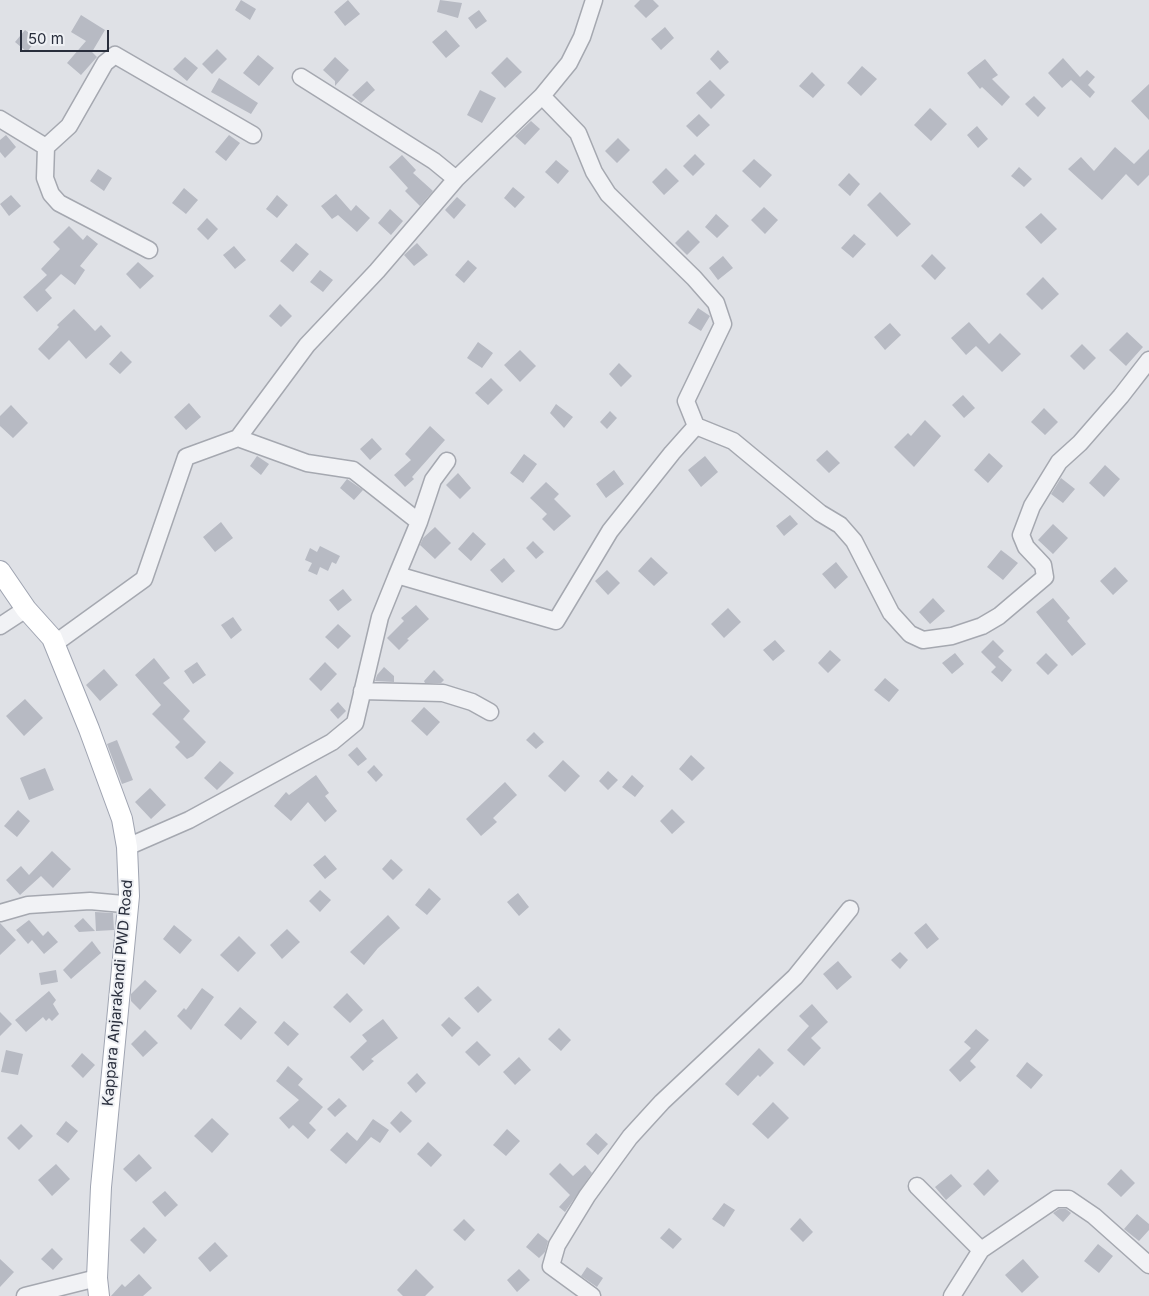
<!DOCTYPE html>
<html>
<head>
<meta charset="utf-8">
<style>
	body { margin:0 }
	#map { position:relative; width:1149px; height:1296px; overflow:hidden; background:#dfe1e6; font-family:Inter,sans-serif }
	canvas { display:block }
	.scale { position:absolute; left:20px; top:30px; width:89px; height:22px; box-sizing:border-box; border:2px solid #292e3c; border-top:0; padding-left:6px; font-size:15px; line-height:18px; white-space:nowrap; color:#292e3c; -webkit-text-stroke:4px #eef0f4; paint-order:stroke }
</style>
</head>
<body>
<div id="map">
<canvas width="1149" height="1296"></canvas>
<div class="scale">50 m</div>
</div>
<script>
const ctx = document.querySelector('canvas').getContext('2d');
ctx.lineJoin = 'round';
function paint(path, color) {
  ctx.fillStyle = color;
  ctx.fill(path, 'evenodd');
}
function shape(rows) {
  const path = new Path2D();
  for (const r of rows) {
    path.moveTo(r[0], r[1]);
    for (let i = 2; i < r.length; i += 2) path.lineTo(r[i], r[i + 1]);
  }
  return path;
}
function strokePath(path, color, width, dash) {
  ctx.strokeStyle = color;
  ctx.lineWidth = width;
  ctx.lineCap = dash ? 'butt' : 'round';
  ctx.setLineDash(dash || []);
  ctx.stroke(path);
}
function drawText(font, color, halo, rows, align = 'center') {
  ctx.font = font + ' Inter,sans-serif';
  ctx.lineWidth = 4;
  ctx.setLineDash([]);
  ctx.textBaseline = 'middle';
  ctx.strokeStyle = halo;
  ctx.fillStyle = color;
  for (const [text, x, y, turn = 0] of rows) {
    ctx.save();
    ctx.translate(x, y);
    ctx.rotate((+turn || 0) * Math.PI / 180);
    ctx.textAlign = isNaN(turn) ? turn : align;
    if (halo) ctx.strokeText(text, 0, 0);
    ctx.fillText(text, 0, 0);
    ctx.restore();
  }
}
const building = shape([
	[241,0,256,9,250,20,235,10],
	[348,0,360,14,345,26,334,12],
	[440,0,462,3,458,18,437,12],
	[640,0,653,0,659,6,646,18,634,6],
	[479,10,487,21,476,29,468,18],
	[81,15,105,30,92,52,97,57,81,75,67,63,86,41,71,32],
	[665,27,674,38,661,50,651,39],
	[25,30,37,39,27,52,15,42],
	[446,30,460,46,446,58,432,42],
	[217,49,227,59,212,74,202,64],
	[718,50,729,62,720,70,710,59],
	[258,55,274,68,259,86,243,73],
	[185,57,198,68,187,81,173,69],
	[335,57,349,70,335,86,335,81,323,70],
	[507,57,522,72,505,88,491,73],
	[1063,58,1080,77,1087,70,1095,77,1088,85,1095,92,1090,98,1071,80,1062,88,1048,73],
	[985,59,998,75,992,79,1010,97,1002,106,982,87,980,89,967,73],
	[862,66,877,79,861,96,847,83],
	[812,72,825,85,813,98,799,86],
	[219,78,258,103,251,114,211,92],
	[710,80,725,95,711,109,696,93],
	[367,81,375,90,361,103,352,95],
	[1149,84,1149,120,1131,101],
	[480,90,496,98,482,123,467,115],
	[1034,96,1046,108,1038,117,1025,104],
	[930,108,947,124,931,141,914,125],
	[699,114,710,125,697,137,686,126],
	[531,121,540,129,525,145,515,136],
	[977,126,988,139,978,148,967,135],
	[6,135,16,147,5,158,0,152,0,140],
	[229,135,240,143,226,161,215,152],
	[618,138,630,150,617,163,605,151],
	[1115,147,1134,164,1149,149,1149,175,1138,186,1126,174,1102,200,1068,169,1081,157,1094,171],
	[695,154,705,164,693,176,683,166],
	[402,155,416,170,413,173,433,191,420,206,405,191,408,188,389,167],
	[754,159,772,175,760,188,742,171],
	[556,160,569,171,558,184,545,172],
	[1019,167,1032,179,1024,187,1011,176],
	[666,168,679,181,664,195,652,182],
	[98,169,112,178,104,191,90,181],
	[849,173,860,184,850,196,838,185],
	[513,187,525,197,515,208,504,198],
	[184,188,198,200,186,214,172,203],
	[880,192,911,224,897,237,867,205],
	[336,194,351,211,356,205,370,218,357,232,338,215,332,219,321,206],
	[11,195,21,206,9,216,0,204],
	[277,195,288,205,277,218,266,209],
	[457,197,466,205,454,219,445,210],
	[764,207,778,220,765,234,751,220],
	[390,209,403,221,391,235,378,223],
	[1041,213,1057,229,1041,244,1025,227],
	[716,214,729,226,717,238,705,227],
	[207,218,218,229,208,240,197,229],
	[69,226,83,240,87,235,98,244,80,266,85,270,75,285,61,274,45,290,52,298,37,312,23,297,47,275,41,269,60,249,53,242],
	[688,230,700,242,687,255,675,243],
	[854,234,866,244,853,258,841,248],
	[296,243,309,254,293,272,280,261],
	[417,243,428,255,414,266,404,255],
	[234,246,246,260,235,269,223,255],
	[932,254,946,268,935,280,921,266],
	[723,256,733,268,718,280,709,268],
	[468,260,477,268,464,283,455,275],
	[138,262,154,276,140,289,126,274],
	[320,270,333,280,323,292,310,282],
	[1043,277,1059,294,1042,310,1026,294],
	[280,304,292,316,281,327,269,316],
	[698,308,710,316,701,331,688,323],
	[74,309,95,331,101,325,111,336,86,359,69,340,49,360,38,349,59,327,57,325],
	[969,322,989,344,1000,333,1021,354,1002,372,976,346,966,355,951,338],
	[890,323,901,335,885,350,874,337],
	[1127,332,1143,347,1126,366,1109,350],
	[478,342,493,353,482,368,467,358],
	[1082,344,1096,358,1084,370,1070,356],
	[520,350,536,366,520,382,504,365],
	[121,351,132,362,120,374,109,364],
	[619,363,632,376,621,387,609,374],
	[491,378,503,390,488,405,475,393],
	[963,395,975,408,964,418,952,405],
	[189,403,201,417,186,430,174,417],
	[556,404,573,417,564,428,550,413],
	[11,405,28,423,13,438,0,426,0,416],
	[1044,408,1058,422,1045,435,1031,422],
	[610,411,617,418,607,429,600,422],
	[925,420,941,436,914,467,894,447,908,433,911,436],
	[430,426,445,440,412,477,414,479,405,487,394,475,411,460,405,454],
	[372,438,382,449,370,460,360,449],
	[827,450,840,463,829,473,816,460],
	[989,453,1003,466,988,483,974,470],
	[524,454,537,464,523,483,510,473],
	[257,456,269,464,261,475,250,466],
	[705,456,718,472,701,487,688,470],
	[1105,465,1120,479,1104,497,1089,483],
	[614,470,624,484,606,498,596,484],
	[458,473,471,488,460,499,446,485],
	[1061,478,1075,489,1063,503,1051,494],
	[347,479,363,490,354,500,340,488],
	[546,482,559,494,554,499,571,516,554,531,542,519,547,514,530,498],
	[790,515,798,524,784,536,776,526],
	[221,522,233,538,215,552,203,537],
	[1053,524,1068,538,1053,554,1038,540],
	[435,527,451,543,435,559,420,545,423,538],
	[473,532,486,544,471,561,458,549],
	[533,541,544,552,536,559,526,548],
	[320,546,340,556,336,564,332,562,328,571,320,567,317,575,308,571,312,563,305,560,310,548,317,552],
	[1001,550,1018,563,1003,580,987,567],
	[651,557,668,573,654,586,638,571],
	[504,558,515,571,502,583,490,570],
	[836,562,848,577,835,589,822,574],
	[1115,567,1128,581,1113,595,1100,581],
	[607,570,620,583,608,595,595,581],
	[343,589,352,600,338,611,329,600],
	[933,598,945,611,930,624,919,612],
	[1053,598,1070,618,1067,621,1086,644,1072,656,1036,612],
	[416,605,429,619,407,639,409,640,399,650,387,638,404,621,401,618],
	[728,608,741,622,724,638,711,624],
	[233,617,242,630,231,639,221,625],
	[338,624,351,636,338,649,325,637],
	[775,640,785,651,773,661,763,650],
	[993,640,1004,651,998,657,1012,670,1002,682,991,672,996,667,981,652],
	[830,650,841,660,828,673,818,663],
	[955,653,964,664,952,674,942,663],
	[1046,653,1058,665,1048,675,1036,663],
	[154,658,170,678,163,683,190,711,183,719,206,742,193,756,187,759,175,747,180,742,152,714,161,705,135,675],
	[197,662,206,675,193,684,184,671],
	[325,662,337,674,321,691,309,679],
	[384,667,394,676,394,682,375,681,377,675],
	[104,669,118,685,100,701,86,685],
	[434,670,444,680,441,683,425,683,424,681],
	[885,678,899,690,889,702,874,690],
	[25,699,43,718,24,736,6,716],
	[338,702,346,711,338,719,330,710],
	[424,707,440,722,427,736,411,721],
	[534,732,544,742,536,749,526,740],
	[117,740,133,780,122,784,107,744],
	[357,747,367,759,358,766,348,755],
	[691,755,705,768,692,781,679,769],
	[563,760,580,776,565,792,548,776],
	[220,761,234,773,217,790,204,778],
	[374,765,383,775,376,782,367,772],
	[45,768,54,790,29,800,20,778],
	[608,771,618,780,608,790,599,781],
	[316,775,329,793,325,796,337,811,325,822,308,802,291,821,274,806,286,792,289,795],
	[632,775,644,786,635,797,622,787],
	[505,782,517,795,493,818,497,822,481,836,466,819],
	[150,788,166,805,151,819,135,802],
	[672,809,685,822,672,834,660,821],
	[18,810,30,821,17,837,4,826],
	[52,851,71,869,53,888,41,876,20,895,6,880,21,866,29,875],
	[325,855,337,869,325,879,313,865],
	[391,859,403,870,393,880,382,869],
	[429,888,441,899,427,915,415,905],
	[320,890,331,900,320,912,309,901],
	[518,893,529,907,519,916,507,902],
	[95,912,113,913,114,930,96,931],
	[388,915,400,928,378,948,364,965,350,952],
	[83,918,95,931,79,932,74,926],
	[29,920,43,936,48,931,58,942,44,954,32,940,28,944,16,930],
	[0,923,16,940,0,955],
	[926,923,939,939,927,949,914,933],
	[174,925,192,940,180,954,163,939],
	[287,929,300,942,282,959,270,945],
	[239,936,256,953,238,972,220,955],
	[92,941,101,953,71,979,63,970],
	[900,952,908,960,900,969,891,960],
	[838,961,852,977,837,990,823,974],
	[56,970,58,982,41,985,39,973],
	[145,980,157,991,140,1010,131,1001,131,994],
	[478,986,492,1000,478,1013,464,998],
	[202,988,214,997,191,1030,177,1016,184,1008,186,1010],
	[49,991,56,1000,53,1004,59,1014,52,1021,49,1018,46,1021,43,1017,26,1032,15,1020],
	[347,993,363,1010,350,1023,333,1007],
	[812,1004,828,1022,811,1038,821,1048,804,1066,787,1050,809,1026,799,1016],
	[240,1007,257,1022,241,1040,224,1025],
	[0,1012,12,1024,0,1036],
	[449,1017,461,1028,452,1037,441,1025],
	[383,1019,398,1038,371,1059,374,1061,363,1071,350,1057,367,1041,362,1035],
	[284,1021,299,1034,288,1046,274,1033],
	[559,1028,571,1040,561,1051,548,1039],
	[976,1029,989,1040,970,1061,976,1067,960,1082,949,1070,971,1048,964,1042],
	[145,1030,158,1043,143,1057,131,1044],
	[477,1041,491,1055,479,1066,465,1052],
	[759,1048,774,1063,760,1077,758,1075,738,1096,725,1084],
	[6,1050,23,1054,18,1075,1,1072],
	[82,1053,95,1065,83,1078,71,1066],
	[519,1057,531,1070,515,1085,503,1072],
	[1027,1062,1043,1075,1031,1089,1016,1076],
	[288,1066,303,1079,298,1085,323,1107,309,1123,316,1130,308,1139,293,1125,289,1129,279,1118,299,1100,276,1081],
	[417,1073,426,1083,416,1093,407,1083],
	[339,1098,347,1106,335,1117,327,1109],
	[773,1102,789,1118,768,1139,752,1124],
	[401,1111,412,1121,400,1133,390,1123],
	[212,1118,229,1134,212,1153,194,1136],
	[373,1119,389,1130,380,1143,371,1137,346,1164,330,1150,347,1132,357,1141],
	[66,1121,78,1131,68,1143,56,1134],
	[21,1124,33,1136,19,1150,7,1138],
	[507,1129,520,1141,506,1156,493,1145],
	[596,1133,608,1144,598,1155,586,1144],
	[428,1142,442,1155,431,1167,417,1154],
	[139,1154,152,1168,136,1182,123,1169],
	[560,1163,573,1176,585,1165,592,1173,565,1212,559,1207,570,1195,549,1174],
	[56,1164,70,1179,52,1196,38,1180],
	[988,1169,999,1181,984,1196,973,1184],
	[1121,1169,1135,1183,1121,1197,1107,1184],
	[951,1174,962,1186,946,1200,935,1187],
	[165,1191,178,1205,165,1217,152,1202],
	[724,1203,735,1210,724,1227,712,1219],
	[1059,1209,1066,1209,1071,1213,1063,1222,1053,1213],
	[1137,1214,1149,1224,1149,1230,1139,1241,1124,1229],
	[800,1218,813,1232,803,1242,790,1229],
	[464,1219,475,1230,465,1241,453,1230],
	[144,1227,157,1240,144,1254,130,1240],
	[669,1228,682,1239,673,1249,660,1238],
	[538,1233,548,1241,545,1252,539,1258,526,1247],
	[215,1242,228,1256,210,1272,198,1258],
	[1098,1244,1113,1256,1099,1273,1084,1261],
	[52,1248,63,1259,53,1270,41,1259],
	[0,1259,14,1272,0,1287],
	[1023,1259,1039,1277,1022,1293,1005,1275],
	[587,1267,603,1278,597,1287,581,1276],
	[416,1269,434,1287,425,1296,403,1296,397,1290],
	[519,1269,530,1280,517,1292,507,1280],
	[139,1274,152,1288,143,1296,111,1296,122,1284,125,1287]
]);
const minor = shape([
	[301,77,434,161,456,179],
	[0,119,46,147],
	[149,250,59,203,51,194,45,178,46,147,69,126,105,63,115,55,253,135],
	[696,426,733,441,820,513,840,525,854,541,891,613,910,634,923,640,952,636,982,626,999,616,1045,577,1043,565,1026,547,1021,535,1032,506,1059,462,1080,443,1121,396,1149,360],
	[238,438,307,345,377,271,456,179,542,96],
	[419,522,433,480,447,461],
	[0,626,26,609],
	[54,644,144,579,186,457,238,438,307,463,353,470,419,522,397,575,556,621,610,531,672,453,696,426,686,401,723,324,716,303,694,278,608,194,594,172,578,133,542,96,569,63,582,37,594,0],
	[362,691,443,693,472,702,490,712],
	[127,847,189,820,332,742,355,723,380,617,397,575],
	[0,913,28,905,90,901,123,904,128,902],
	[917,1186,981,1250],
	[25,1296,97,1278],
	[592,1296,551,1266,557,1245,587,1196,630,1137,662,1102,795,977,850,909],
	[952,1296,981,1250,1056,1199,1069,1199,1094,1216,1149,1265]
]);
const major = shape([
	[0,571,26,609,52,638,89,729,122,819,127,847,129,896,101,1187,97,1278,99,1296]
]);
const streetNames = [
	["Kappara Anjarakandi PWD Road",118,993,-85]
];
paint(building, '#b7bac3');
strokePath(minor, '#a5a8b0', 19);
strokePath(major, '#9fa4b1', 22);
strokePath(minor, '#f1f2f5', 16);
strokePath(major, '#fff', 20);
drawText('15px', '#292e3c', '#eef0f4', streetNames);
</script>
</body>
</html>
